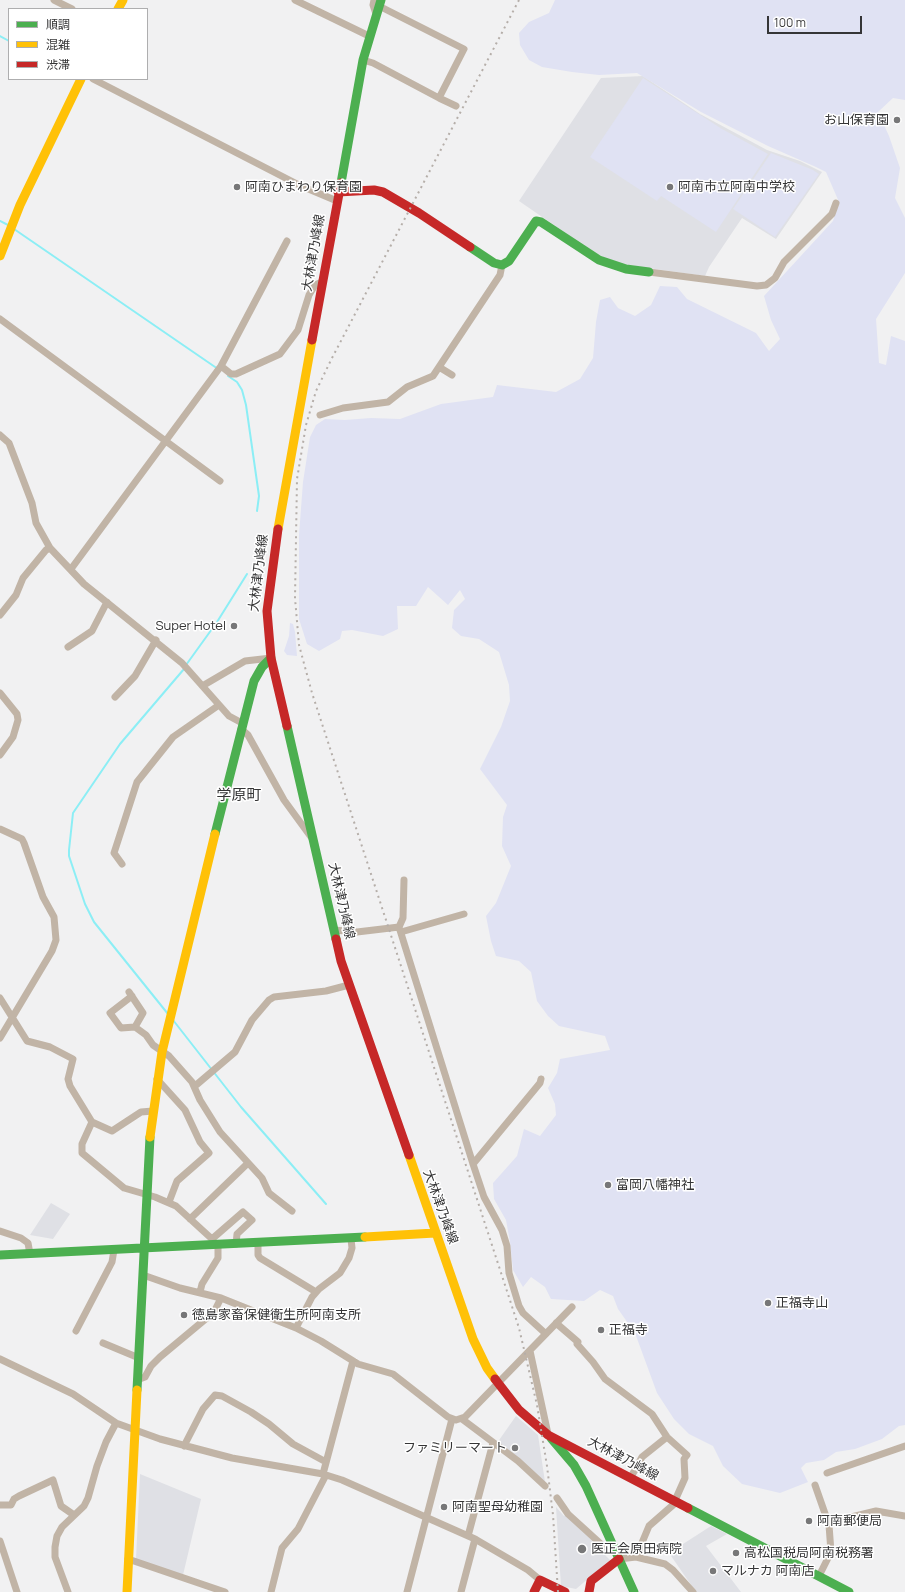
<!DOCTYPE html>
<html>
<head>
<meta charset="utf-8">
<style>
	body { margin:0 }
	#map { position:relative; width:905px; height:1592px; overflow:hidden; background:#f1f1f2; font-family:Manrope,"Noto Sans JP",sans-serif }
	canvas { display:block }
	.legend { position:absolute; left:8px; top:8px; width:140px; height:72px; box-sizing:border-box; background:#fff; border:1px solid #aeaeaf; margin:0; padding:5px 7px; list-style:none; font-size:12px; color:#353536 }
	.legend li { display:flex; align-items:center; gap:8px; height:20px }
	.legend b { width:20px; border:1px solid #aeaeaf }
	.scale { position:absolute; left:767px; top:16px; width:95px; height:18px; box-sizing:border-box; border:2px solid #353536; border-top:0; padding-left:5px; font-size:12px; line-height:14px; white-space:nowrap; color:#353536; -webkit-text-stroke:3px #fff; paint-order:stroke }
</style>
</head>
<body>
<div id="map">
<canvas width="905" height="1592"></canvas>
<ul class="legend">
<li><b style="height:5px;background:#4caf50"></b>順調</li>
<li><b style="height:5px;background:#ffc107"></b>混雑</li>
<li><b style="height:5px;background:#c62828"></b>渋滞</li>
</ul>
<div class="scale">100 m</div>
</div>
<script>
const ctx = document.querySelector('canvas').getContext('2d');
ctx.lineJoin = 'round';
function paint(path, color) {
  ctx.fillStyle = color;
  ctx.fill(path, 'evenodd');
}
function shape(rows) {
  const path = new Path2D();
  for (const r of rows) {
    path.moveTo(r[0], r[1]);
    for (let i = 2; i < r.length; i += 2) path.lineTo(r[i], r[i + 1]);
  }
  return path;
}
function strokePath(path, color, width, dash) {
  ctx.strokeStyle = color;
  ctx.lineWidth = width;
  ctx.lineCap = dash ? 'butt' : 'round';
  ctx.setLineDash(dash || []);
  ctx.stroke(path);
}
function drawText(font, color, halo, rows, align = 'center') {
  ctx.font = font + ' Manrope,"Noto Sans JP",sans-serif';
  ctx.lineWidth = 3;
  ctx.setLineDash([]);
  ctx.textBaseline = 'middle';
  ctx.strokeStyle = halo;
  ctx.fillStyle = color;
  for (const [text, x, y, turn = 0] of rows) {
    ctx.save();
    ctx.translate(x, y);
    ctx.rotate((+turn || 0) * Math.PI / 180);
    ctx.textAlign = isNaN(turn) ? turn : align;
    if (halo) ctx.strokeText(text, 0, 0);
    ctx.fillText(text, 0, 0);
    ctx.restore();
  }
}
const built = shape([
	[643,76,700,114,767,150,800,161,822,172,776,239,742,218,709,267,705,276,655,269,622,264,607,259,590,250,519,201,601,78],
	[51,1203,70,1214,53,1239,30,1235],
	[516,1416,538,1435,545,1482,497,1443],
	[140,1474,201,1499,183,1575,136,1559],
	[556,1507,564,1516,566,1515,601,1547,608,1551,605,1555,610,1560,576,1589,561,1586],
	[711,1526,727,1534,706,1546,741,1592,696,1592,669,1553]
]);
const green = shape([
	[555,0,905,0,905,100,893,98,878,112,889,136,900,168,895,198,905,218,905,273,876,319,879,363,886,365,891,336,905,341,905,1425,899,1426,882,1439,855,1449,836,1452,824,1460,806,1463,801,1468,808,1482,780,1493,742,1484,723,1466,713,1446,689,1434,674,1419,657,1393,635,1333,618,1309,613,1296,600,1290,584,1301,551,1299,545,1287,531,1277,523,1287,513,1270,510,1242,506,1220,494,1199,493,1183,517,1156,524,1129,540,1136,556,1115,555,1104,548,1088,557,1073,560,1059,610,1050,605,1036,559,1026,548,1016,537,1001,531,972,519,961,496,956,491,941,486,916,496,903,511,866,502,846,503,817,507,805,480,769,501,727,510,701,509,685,499,652,479,639,461,636,452,628,454,610,465,599,460,590,448,605,428,587,416,606,397,606,398,629,383,636,352,630,342,631,340,639,319,651,307,644,299,619,299,535,303,482,310,437,316,425,325,419,345,420,371,418,400,419,441,404,493,397,497,385,556,392,580,379,593,358,596,322,600,300,610,297,618,308,635,316,651,305,660,286,677,287,687,299,756,333,769,351,780,339,771,320,764,296,833,221,839,202,826,172,816,167,768,146,701,112,637,73,599,75,572,72,542,67,529,60,520,45,519,33,529,22,549,13],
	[643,78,722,129,768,154,716,232,661,196,657,201,590,157],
	[771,153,813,170,819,174,775,237,733,209],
	[290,623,293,624,295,632,297,656,287,655,284,651,289,636]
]);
const stream = shape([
	[0,36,9,41],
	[0,221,8,225],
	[14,229,218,369],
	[228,376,237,382,242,390,246,405,259,496,257,511],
	[186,665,217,622,247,574],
	[168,1014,94,922,85,904,69,856,69,850,73,813,120,744,184,669],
	[173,1020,241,1107,326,1204]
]);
const street = shape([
	[54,0,72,9],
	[295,0,369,36],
	[374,0,373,5,376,14],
	[379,6,464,49,439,98,456,106],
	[363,60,373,63,439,98],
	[93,79,299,185,337,201],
	[649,272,757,286,766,285,775,278,784,262,832,214,836,203],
	[0,319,220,481],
	[221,366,231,374,236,374,280,354,298,330,309,295,315,285,322,282],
	[439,367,452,375],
	[320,415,343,408,388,402,407,387,433,376,500,275,502,265],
	[0,435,9,443,32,503,36,523,50,548,84,584,182,663,229,716,242,723],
	[71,569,221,366,287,241],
	[0,615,16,595,23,578,46,550,50,548],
	[68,647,92,631,107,602],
	[204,685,245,661,271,658],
	[0,693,17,714,18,720,13,737,0,755],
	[115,697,135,676,156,640],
	[241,729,248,735,284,800,311,837],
	[0,829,22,839,24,843,43,897,54,917,56,940,52,951,0,1038],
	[122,864,114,853,137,782,173,737,219,705],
	[399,927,403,918,404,880],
	[334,930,357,932,399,927,473,1164,484,1197,502,1230,507,1246,509,1273,519,1306,523,1313,546,1334],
	[401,932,464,914],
	[129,992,143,1013,135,1027],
	[132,996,110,1013,121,1028,135,1027,146,1035,153,1045,169,1056,192,1082,200,1100,220,1132,262,1178,269,1193,292,1211],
	[0,998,27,1041,50,1047,73,1059,68,1079,70,1086,92,1122,82,1144,82,1153,124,1188,155,1197,176,1206,212,1239],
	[157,1079,185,1110,200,1142,209,1153,177,1181,169,1202],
	[195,1086,235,1052,252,1020,269,1000,274,997,326,991,349,985],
	[92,1122,112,1131,141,1112,153,1111],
	[473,1164,540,1083,541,1079],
	[190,1219,247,1164],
	[0,1231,21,1238,28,1243,30,1254],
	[213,1243,212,1239,243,1212,252,1220,237,1234,236,1244],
	[258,1243,258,1255,260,1258,316,1292],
	[143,1275,180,1288,221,1298,296,1328,321,1341,358,1364,393,1374,448,1417,456,1420,465,1417,572,1307],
	[200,1292,202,1284,218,1258,218,1245],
	[556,1323,578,1342,577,1344,593,1362,605,1379,652,1414,667,1437,687,1455,684,1459,685,1478,673,1505,649,1526,636,1557,619,1559],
	[296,1328,312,1297,319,1289,340,1273,349,1258,352,1248,351,1239],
	[76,1331,112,1262,114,1250],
	[103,1343,139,1358],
	[530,1351,548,1434],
	[0,1359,73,1394,116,1423,160,1439,232,1458,323,1474,342,1480,475,1539,528,1570,540,1580],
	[137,1380,145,1377,151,1366,160,1357,214,1312,221,1298],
	[462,1419,518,1461,545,1486],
	[184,1446,203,1409,215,1395,222,1396,251,1412,269,1424,293,1444,326,1462],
	[827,1473,905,1446],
	[323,1474,353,1361],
	[631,1477,642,1457,667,1437],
	[815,1485,829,1525],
	[557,1498,568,1514,601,1544,605,1547,613,1546],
	[0,1505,11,1505,14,1499,19,1496,53,1480,61,1506,74,1515],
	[468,1536,493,1443],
	[0,1541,17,1592],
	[636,1557,665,1564,673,1570,693,1592],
	[128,1559,225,1592],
	[819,1576,831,1552,829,1525,831,1522,876,1511,905,1516],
	[68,1592,55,1557,55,1547,57,1536,62,1527,84,1506,88,1498,97,1466,106,1442,116,1423],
	[271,1592,282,1548,298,1529,326,1475],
	[407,1592,452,1419],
	[461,1592,475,1539]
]);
const fast = shape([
	[341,183,363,60,381,0],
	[470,247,494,263,502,265,509,261,536,221,541,222,599,260,626,269,649,272],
	[287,726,336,939],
	[215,834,254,681,262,667,271,658],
	[0,1255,365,1237],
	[137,1390,150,1137],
	[551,1438,574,1465,586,1486,634,1592],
	[688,1508,849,1592]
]);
const slow = shape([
	[118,9,123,0],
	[0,256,20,205,81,79],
	[278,529,312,340],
	[150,1137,162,1052,215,834],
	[409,1155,473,1339,487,1368,495,1379],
	[365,1237,435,1233],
	[127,1592,137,1390]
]);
const jam = shape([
	[338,192,374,190,383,192,419,213,470,247],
	[312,340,341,183],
	[278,529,267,611,271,658,287,726],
	[336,939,341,961,409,1155],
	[495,1379,519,1410,548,1435,688,1508],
	[534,1592,540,1580,565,1592],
	[589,1592,591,1581,619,1559]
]);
const rail = shape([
	[519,0,331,360,316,391,306,425,297,479,295,598,299,645,312,693,519,1328,537,1405,547,1466,553,1515,558,1592]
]);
const markers = [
	[897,120,4,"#777778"],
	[237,187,4,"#777778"],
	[670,187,4,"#777778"],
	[234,626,4,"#777778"],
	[608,1185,4,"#777778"],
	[768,1303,4,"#777778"],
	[184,1315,4,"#777778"],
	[601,1330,4,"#777778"],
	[515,1448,4,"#777778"],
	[444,1507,4,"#777778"],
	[809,1521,4,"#777778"],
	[582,1549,5,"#777778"],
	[736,1553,4,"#777778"],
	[713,1571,4,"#777778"]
];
const poiNames = [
	["お山保育園",889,120,"right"],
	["阿南ひまわり保育園",245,187],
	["阿南市立阿南中学校",678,187],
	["Super Hotel",226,626,"right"],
	["富岡八幡神社",616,1185],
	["正福寺山",776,1303],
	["徳島家畜保健衛生所阿南支所",192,1315],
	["正福寺",609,1330],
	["ファミリーマート",507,1448,"right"],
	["阿南聖母幼稚園",452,1507],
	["阿南郵便局",817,1521],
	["医正会原田病院",591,1549],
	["高松国税局阿南税務署",744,1553],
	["マルナカ 阿南店",721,1571]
];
const streetNames = [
	["大林津乃峰線",314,253,-80],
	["大林津乃峰線",259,573,-83],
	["大林津乃峰線",341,901,77],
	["大林津乃峰線",440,1207,70],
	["大林津乃峰線",623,1459,28]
];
const quarterNames = [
	["学原町",239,796]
];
paint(built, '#dfe0e5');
paint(green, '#e0e2f3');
strokePath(stream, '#8ceef5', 2);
strokePath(street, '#c1b4a6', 7);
strokePath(fast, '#4caf50', 9);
strokePath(slow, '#ffc107', 9);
strokePath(jam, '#c62828', 9);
strokePath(rail, '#b5aea9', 2, [2, 4]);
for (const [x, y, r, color] of markers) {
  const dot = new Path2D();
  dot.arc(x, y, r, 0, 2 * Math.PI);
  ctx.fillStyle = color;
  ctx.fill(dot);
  strokePath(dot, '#fff', 1.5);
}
drawText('13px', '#353536', '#fff', poiNames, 'left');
drawText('13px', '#353536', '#fff', streetNames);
drawText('15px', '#353536', '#fff', quarterNames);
</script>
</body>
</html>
